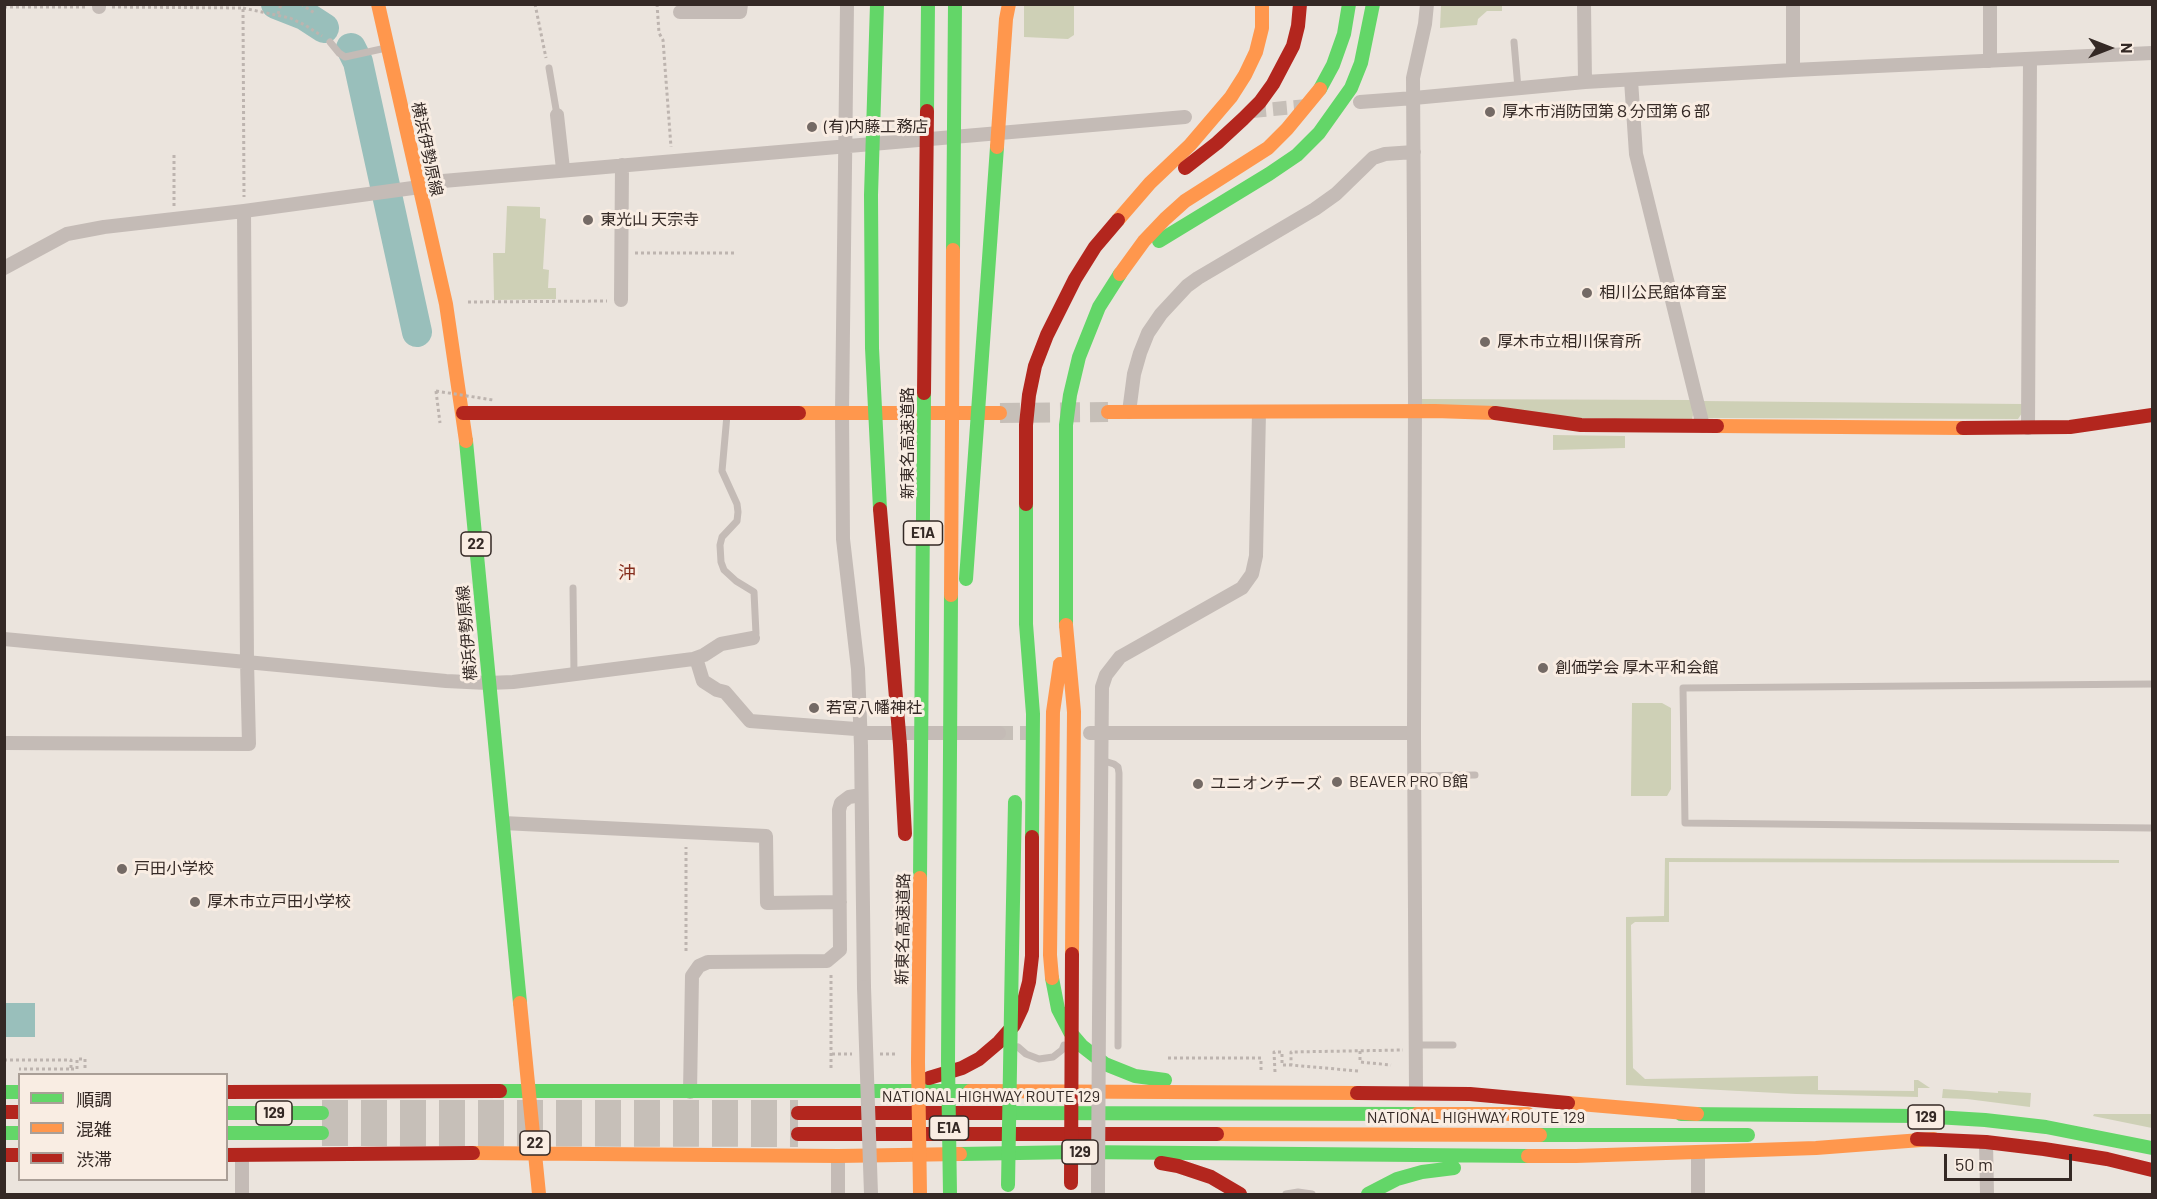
<!DOCTYPE html>
<html>
<head>
<meta charset="utf-8">
<style>
	body { margin:0 }
	#map { position:relative; width:2157px; height:1199px; overflow:hidden; background:#ebe4dd; font-family:Barlow,"Noto Sans JP",sans-serif }
	canvas { display:block }
	.frame { position:absolute; inset:0; border:6px solid #342925; pointer-events:none }
	.legend { position:absolute; left:18px; top:1073px; width:210px; height:108px; box-sizing:border-box; background:#f9ede3; border:2px solid #aa9f97; margin:0; padding:8px 10px; list-style:none; font-size:18px; color:#342925 }
	.legend li { display:flex; align-items:center; gap:12px; height:30px }
	.legend b { width:30px; border:2px solid #aa9f97 }
	.north { position:absolute; left:2079px; top:18px; width:60px; height:60px; -webkit-text-stroke:4px #f9ede3; paint-order:stroke; rotate:90deg; font-size:16px; font-weight:700; line-height:24px; text-align:center; color:#342925 }
	.north::after { content:''; display:block; margin:auto; width:21px; height:27px; background:#342925; clip-path:polygon(50% 0,100% 100%,50% 72%,0 100%) }
	.scale { position:absolute; left:1944px; top:1154px; width:128px; height:27px; box-sizing:border-box; border:3px solid #342925; border-top:0; padding-left:8px; font-size:18px; line-height:21px; white-space:nowrap; color:#342925; -webkit-text-stroke:4px #f9ede3; paint-order:stroke }
</style>
</head>
<body>
<div id="map">
<canvas width="2157" height="1199"></canvas>
<div class="frame"></div>
<ul class="legend">
<li><b style="height:8px;background:#63d668"></b>順調</li>
<li><b style="height:8px;background:#ff974d"></b>混雑</li>
<li><b style="height:8px;background:#b3261e"></b>渋滞</li>
</ul>
<div class="north">N</div>
<div class="scale">50 m</div>
</div>
<script>
const ctx = document.querySelector('canvas').getContext('2d');
ctx.lineJoin = 'round';
function paint(path, color) {
  ctx.fillStyle = color;
  ctx.fill(path, 'evenodd');
}
function shape(rows) {
  const path = new Path2D();
  for (const r of rows) {
    path.moveTo(r[0], r[1]);
    for (let i = 2; i < r.length; i += 2) path.lineTo(r[i], r[i + 1]);
  }
  return path;
}
function strokePath(path, color, width, dash) {
  ctx.strokeStyle = color;
  ctx.lineWidth = width;
  ctx.lineCap = dash ? 'butt' : 'round';
  ctx.setLineDash(dash || []);
  ctx.stroke(path);
}
function drawText(font, color, halo, rows, align = 'center') {
  ctx.font = font + ' Barlow,"Noto Sans JP",sans-serif';
  ctx.lineWidth = 6;
  ctx.setLineDash([]);
  ctx.textBaseline = 'middle';
  ctx.strokeStyle = halo;
  ctx.fillStyle = color;
  for (const [text, x, y, turn = 0] of rows) {
    ctx.save();
    ctx.translate(x, y);
    ctx.rotate((+turn || 0) * Math.PI / 180);
    ctx.textAlign = isNaN(turn) ? turn : align;
    if (halo) ctx.strokeText(text, 0, 0);
    ctx.fillText(text, 0, 0);
    ctx.restore();
  }
}
const green = shape([
	[1024,5,1074,5,1074,35,1068,39,1024,37],
	[1441,5,1502,5,1502,11,1487,11,1478,19,1477,25,1440,28],
	[507,206,540,207,540,218,546,219,543,269,549,270,548,288,556,288,556,299,494,300,493,253,505,253],
	[1419,399,1691,400,1693,415,1692,419,1567,418,1421,404],
	[1702,401,2022,404,2022,413,2018,419,1705,418],
	[1553,435,1625,436,1625,448,1553,450],
	[1632,703,1662,703,1671,708,1671,789,1667,796,1631,796],
	[1665,858,2119,860,2119,863,1669,862,1669,922,1635,922,1631,925,1633,1068,1645,1079,1818,1076,1818,1090,1914,1091,1914,1080,1918,1080,1930,1088,1918,1088,1918,1097,1796,1094,1626,1085,1626,917,1664,916],
	[1943,1089,1998,1093,1998,1091,2031,1093,2030,1107,1967,1099,1942,1098],
	[2094,1114,2152,1114,2152,1128,2093,1116]
]);
const water = shape([
	[5,1003,35,1003,35,1037,5,1037]
]);
const river = shape([
	[276,4,304,15,324,28],
	[351,48,358,62,417,332]
]);
const streetTunnel = shape([
	[1252,111,1307,106],
	[999,733,1037,733]
]);
const secondaryTunnel = shape([
	[1000,413,1108,412]
]);
const highwayTunnel = shape([
	[322,1113,798,1113],
	[322,1133,798,1134]
]);
const path = shape([
	[301,4,316,14],
	[535,4,546,58],
	[657,4,659,33,663,40,671,147],
	[4,7,85,7],
	[112,7,243,8,244,197],
	[243,8,290,18,305,25,322,36],
	[278,14,281,4],
	[174,206,174,155],
	[635,253,735,253],
	[468,302,607,301],
	[436,391,440,423],
	[686,951,686,847],
	[831,975,831,1070],
	[1360,1051,1360,1062,1391,1065],
	[832,1054,852,1054],
	[880,1054,897,1054],
	[1168,1058,1261,1058,1261,1070],
	[4,1060,71,1060,71,1069,19,1069],
	[71,1069,77,1069,77,1059,85,1059,85,1070],
	[1358,1071,1291,1065,1291,1052,1403,1050],
	[1275,1072,1274,1052,1282,1052,1282,1065,1291,1065]
]);
const lane = shape([
	[330,42,339,53,345,57,386,48],
	[1514,42,1518,88],
	[549,68,557,115],
	[727,415,722,471,737,504,738,512,737,521,722,537,720,545,721,562,724,570,736,581,754,592,756,634,753,638],
	[573,588,574,674],
	[2152,684,1683,688,1685,823,2152,828],
	[1101,760,1114,764,1118,767,1119,773,1118,1046],
	[1414,776,1475,775],
	[1416,1045,1453,1045],
	[1018,1047,1026,1054,1039,1059,1053,1057,1062,1050,1064,1045],
	[1286,1194,1298,1192,1312,1194]
]);
const street = shape([
	[99,4,99,7],
	[847,4,842,412,843,539,858,669,861,746,864,987],
	[1584,4,1585,82],
	[1793,4,1793,70],
	[1990,4,1990,61],
	[680,12,740,12,741,4],
	[1631,80,1636,154,1703,426],
	[1360,102,1414,98,1585,82,1793,70,2152,53],
	[557,115,563,169],
	[4,268,67,234,104,227,244,211,420,187,443,181,1185,117],
	[621,300,622,165],
	[1129,412,1134,374,1140,353,1148,333,1161,314,1187,286,1198,278,1315,209,1336,194,1373,158,1385,154,1414,152],
	[2028,428,2030,59],
	[4,639,446,681,488,683,513,682,693,659,704,655,721,644,753,638],
	[696,658,703,681,717,690,725,692,750,721,856,729,861,733,999,733],
	[1090,733,1414,733],
	[4,743,249,744,247,661,244,211],
	[503,823,766,836,767,903,840,902],
	[1099,1018,1102,687,1106,675,1120,657,1242,588,1252,574,1256,556,1259,412],
	[690,1092,692,976,699,966,708,962,827,961,840,950,839,810,841,803,849,797,861,795],
	[1416,1093,1414,733,1415,397,1413,78,1425,24,1427,4],
	[1986,1142,1987,1194],
	[1698,1153,1698,1194],
	[838,1156,838,1194],
	[1098,1181,1098,1194],
	[242,1194,242,1155]
]);
const fast = shape([
	[1320,89,1333,65,1344,34,1349,4],
	[1159,241,1269,174,1297,155,1319,133,1351,88,1361,63,1373,4],
	[466,441,520,1003],
	[1026,504,1026,624,1033,714,1032,837],
	[1066,625,1066,425,1070,395,1079,357,1099,307,1120,274],
	[1012,952,1015,802],
	[1052,978,1058,1009,1070,1032,1082,1046,1105,1064,1135,1076,1165,1080],
	[500,1091,970,1091],
	[4,1092,20,1092],
	[226,1113,322,1113],
	[1005,1113,1417,1114],
	[1681,1114,1919,1116,1985,1120,2046,1127,2152,1148],
	[4,1133,20,1133],
	[226,1133,322,1133],
	[1540,1135,1748,1135],
	[960,1154,1078,1152,1528,1156],
	[1368,1194,1397,1179,1422,1172,1454,1168]
]);
const slow = shape([
	[378,4,446,304,466,441],
	[1118,220,1150,183,1190,145,1231,97,1245,75,1256,52,1262,28,1262,4],
	[1120,274,1144,241,1165,219,1185,201,1268,148,1287,129,1320,89],
	[1108,412,1435,411,1495,413],
	[799,413,1000,413],
	[1717,426,1963,428],
	[1066,625,1074,712,1072,954],
	[1052,978,1050,955,1053,712,1060,664],
	[520,1003,539,1194],
	[970,1091,1357,1093],
	[1568,1103,1697,1114],
	[1417,1114,1528,1114],
	[1217,1134,1540,1135],
	[473,1153,838,1156,960,1154],
	[1528,1156,1576,1156,1816,1148,1934,1139]
]);
const jam = shape([
	[1185,168,1217,143,1243,119,1260,102,1273,84,1293,46,1298,26,1300,4],
	[463,413,799,413],
	[1495,413,1581,425,1717,426],
	[1963,428,2070,427,2152,415],
	[1026,504,1026,425,1029,395,1035,366,1047,335,1075,279,1095,247,1118,220],
	[929,1078,962,1068,979,1059,999,1042,1014,1025,1022,1008,1029,982,1032,956,1032,837],
	[226,1092,500,1091],
	[1357,1093,1470,1094,1568,1103],
	[4,1112,20,1112],
	[798,1113,1005,1113],
	[798,1134,1217,1134],
	[1917,1139,1986,1142,2044,1149,2107,1159,2152,1170],
	[4,1155,20,1155],
	[226,1155,473,1153],
	[1161,1163,1178,1166,1211,1177,1240,1194]
]);
const pathBridge = shape([
	[436,391,493,400]
]);
const streetBridge = shape([
	[864,987,871,1194],
	[1098,1181,1099,1018]
]);
const fastBridge = shape([
	[877,4,871,195,872,348,880,509],
	[927,111,928,4],
	[953,250,955,4],
	[966,579,997,147],
	[920,878,924,393],
	[1008,1185,1012,952],
	[950,1194,948,1061,951,595]
]);
const slowBridge = shape([
	[997,147,1006,19,1009,4],
	[951,595,953,250],
	[920,878,918,1062,920,1194]
]);
const jamBridge = shape([
	[924,393,927,111],
	[880,509,900,745,905,834],
	[1071,1183,1072,954]
]);
const markers = [
	[1490,112,6,"#746a65"],
	[812,127,6,"#746a65"],
	[588,220,6,"#746a65"],
	[1587,293,6,"#746a65"],
	[1485,342,6,"#746a65"],
	[1543,668,6,"#746a65"],
	[814,708,6,"#746a65"],
	[1337,782,6,"#746a65"],
	[1198,784,6,"#746a65"],
	[122,869,6,"#746a65"],
	[195,902,6,"#746a65"]
];
const shields = [
	[923,533,39],
	[476,544,30],
	[274,1113,36],
	[1926,1117,36],
	[949,1128,39],
	[535,1143,30],
	[1080,1152,36]
];
const shieldNames = [
	["E1A",923,533],
	["22",476,544],
	["129",274,1113],
	["129",1926,1117],
	["E1A",949,1128],
	["22",535,1143],
	["129",1080,1152]
];
const poiNames = [
	["厚木市消防団第８分団第６部",1502,112],
	["(有)内藤工務店",824,127],
	["東光山 天宗寺",600,220],
	["相川公民館体育室",1599,293],
	["厚木市立相川保育所",1497,342],
	["創価学会 厚木平和会館",1555,668],
	["若宮八幡神社",826,708],
	["BEAVER PRO B館",1349,782],
	["ユニオンチーズ",1210,784],
	["戸田小学校",134,869],
	["厚木市立戸田小学校",207,902]
];
const streetNames = [
	["横浜伊勢原線",427,149,78],
	["新東名高速道路",908,443,-90],
	["横浜伊勢原線",467,633,-95],
	["新東名高速道路",903,929,-89],
	["NATIONAL HIGHWAY ROUTE 129",991,1097],
	["NATIONAL HIGHWAY ROUTE 129",1476,1118]
];
const neighbourhoodNames = [
	["沖",627,573]
];
paint(green, '#ced0b6');
paint(water, '#99bfbb');
strokePath(river, '#99bfbb', 30);
strokePath(streetTunnel, '#c6bfb8', 14, [14, 7]);
strokePath(secondaryTunnel, '#c6bfb8', 20, [20, 10]);
strokePath(highwayTunnel, '#c6bfb8', 26, [26, 13]);
strokePath(path, '#bdb4af', 3, [3, 3]);
strokePath(lane, '#c4bbb6', 7);
strokePath(street, '#c4bbb6', 14);
strokePath(fast, '#63d668', 14);
strokePath(slow, '#ff974d', 14);
strokePath(jam, '#b3261e', 14);
strokePath(pathBridge, '#bdb4af', 3, [3, 3]);
strokePath(streetBridge, '#c4bbb6', 14);
strokePath(fastBridge, '#63d668', 14);
strokePath(slowBridge, '#ff974d', 14);
strokePath(jamBridge, '#b3261e', 14);
for (const [x, y, r, color] of markers) {
  const dot = new Path2D();
  dot.arc(x, y, r, 0, 2 * Math.PI);
  ctx.fillStyle = color;
  ctx.fill(dot);
  strokePath(dot, '#f9ede3', 2);
}
for (const [x, y, w] of shields) {
  const box = new Path2D();
  box.roundRect(x - w / 2, y - 12, w, 24, 4.5);
  ctx.fillStyle = '#f9ede3';
  ctx.fill(box);
  strokePath(box, '#342925', 1.5);
}
drawText('bold 15px', '#342925', null, shieldNames);
drawText('16px', '#342925', '#f9ede3', poiNames, 'left');
drawText('16px', '#342925', '#f9ede3', streetNames);
drawText('18px', '#852d1d', '#f9ede3', neighbourhoodNames);
</script>
</body>
</html>
